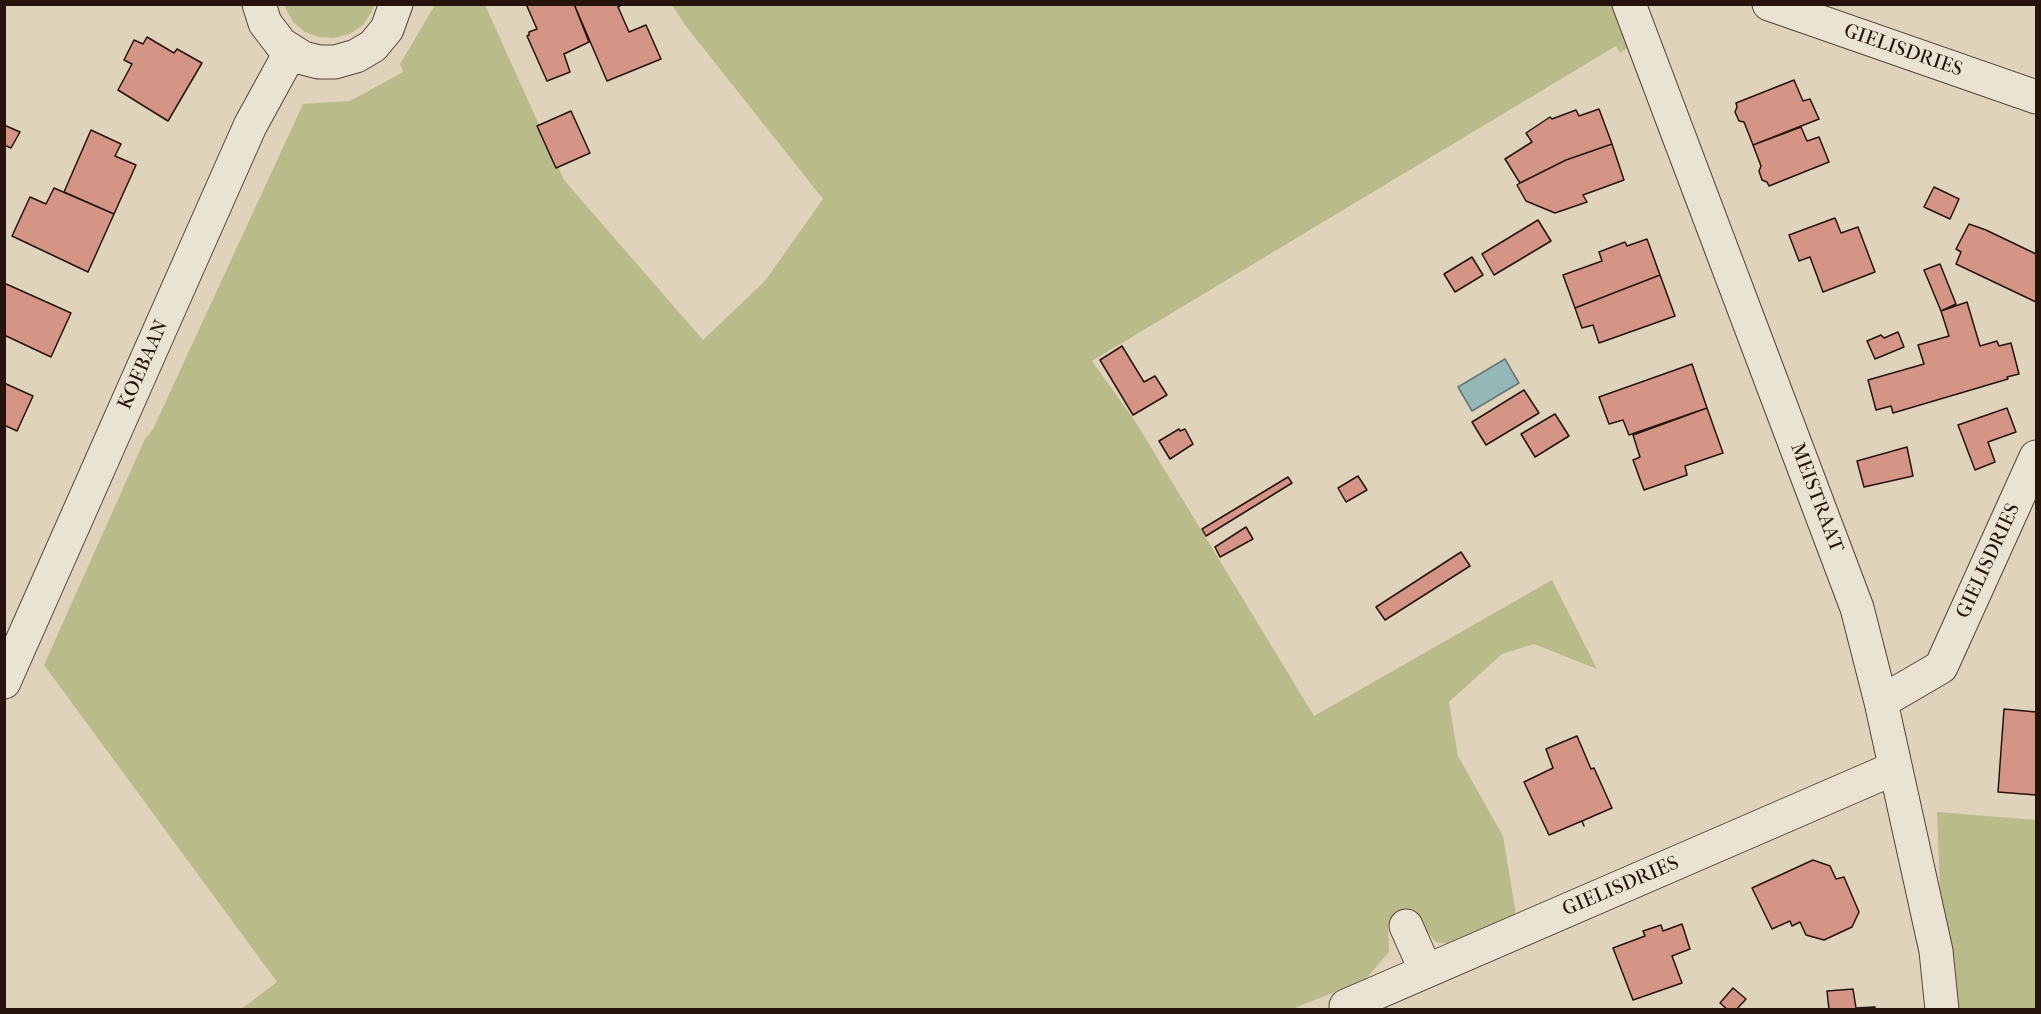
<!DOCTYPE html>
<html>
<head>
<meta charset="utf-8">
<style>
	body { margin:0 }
	#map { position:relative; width:2041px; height:1014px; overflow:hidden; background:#dfd4bb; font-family:"IM FELL French Canon",serif }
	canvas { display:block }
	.frame { position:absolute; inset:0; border:6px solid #25130c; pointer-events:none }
</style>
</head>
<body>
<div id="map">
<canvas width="2041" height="1014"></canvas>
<div class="frame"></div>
</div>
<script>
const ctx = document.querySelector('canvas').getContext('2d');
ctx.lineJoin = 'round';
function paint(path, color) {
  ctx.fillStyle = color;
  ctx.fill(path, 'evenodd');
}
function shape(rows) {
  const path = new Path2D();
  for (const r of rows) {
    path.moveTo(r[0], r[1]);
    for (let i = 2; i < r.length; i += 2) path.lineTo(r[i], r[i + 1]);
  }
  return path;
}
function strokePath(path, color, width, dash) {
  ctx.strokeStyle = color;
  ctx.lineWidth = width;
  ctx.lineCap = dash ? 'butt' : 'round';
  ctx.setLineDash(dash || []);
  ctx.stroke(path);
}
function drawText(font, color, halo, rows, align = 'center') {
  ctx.font = font + ' "IM FELL French Canon",serif';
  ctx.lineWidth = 6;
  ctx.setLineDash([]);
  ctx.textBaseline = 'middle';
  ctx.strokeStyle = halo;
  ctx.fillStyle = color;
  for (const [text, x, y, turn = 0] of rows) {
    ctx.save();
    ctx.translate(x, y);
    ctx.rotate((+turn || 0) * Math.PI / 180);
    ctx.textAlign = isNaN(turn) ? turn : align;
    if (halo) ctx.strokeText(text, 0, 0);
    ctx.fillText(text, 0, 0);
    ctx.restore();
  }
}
const green = shape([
	[284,5,284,4,374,5,372,11,363,25,350,34,334,38,319,37,305,32,293,22],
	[435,5,485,5,564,180,703,340,765,281,823,199,685,25,672,5,1617,5,1629,47,1620,53,1616,46,1092,361,1135,421,1314,716,1552,580,1597,669,1534,644,1502,654,1449,702,1458,756,1503,836,1516,915,1452,944,1436,942,1413,916,1388,927,1389,952,1365,980,1292,1009,241,1009,277,982,44,665,145,439,153,429,303,104,350,101,403,72,400,64],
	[1937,812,2036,820,2036,1009,1957,1009,1940,890]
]);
const water = shape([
	[1505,359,1519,383,1472,411,1458,387,1505,359]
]);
const building = shape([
	[526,4,574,4,589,42,564,54,570,72,547,81,527,36,529,35,529,32,537,29,526,4],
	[574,4,623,4,618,7,629,32,646,25,661,59,607,81,574,4],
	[147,37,174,53,177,49,202,63,168,121,118,90,132,64,124,60,134,40,143,44,147,37],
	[1794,80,1803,101,1810,99,1819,119,1753,145,1744,122,1739,121,1735,112,1737,107,1736,103,1794,80],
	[1599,109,1612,144,1566,160,1520,183,1505,159,1532,142,1526,133,1550,117,1552,119,1576,110,1579,116,1599,109],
	[571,111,590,153,556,168,537,126,571,111],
	[4,125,20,132,11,148,4,145,4,125],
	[1801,127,1807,141,1819,137,1829,162,1769,186,1767,182,1762,180,1759,171,1761,166,1753,145,1801,127],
	[91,130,121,144,115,156,136,165,114,214,64,192,91,130],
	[1612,144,1624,180,1583,195,1587,202,1555,213,1526,201,1517,185,1520,183,1566,160,1612,144],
	[1934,187,1959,199,1950,219,1924,207,1934,187],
	[54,188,114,214,88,272,12,236,30,197,46,204,54,188],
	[1835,218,1841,233,1858,227,1875,272,1823,292,1810,257,1799,261,1789,235,1835,218],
	[1538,220,1551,241,1494,275,1482,254,1538,220],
	[1969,224,1986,230,2036,254,2036,302,1956,264,1961,252,1956,249,1969,224],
	[1647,239,1660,275,1575,308,1563,275,1602,261,1599,252,1625,242,1627,246,1647,239],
	[1472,257,1483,275,1455,292,1444,274,1472,257],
	[1940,264,1956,304,1941,311,1924,270,1940,264],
	[1660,275,1675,316,1599,343,1593,325,1582,328,1575,308,1660,275],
	[4,283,71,313,51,357,4,335,4,283],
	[1967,302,1980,346,1997,341,1999,346,2011,343,2019,374,2007,377,2008,379,1893,413,1891,406,1876,410,1868,380,1924,364,1918,345,1949,336,1941,311,1967,302],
	[1898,332,1904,347,1875,359,1867,341,1881,335,1884,338,1898,332],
	[1122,346,1144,382,1155,376,1167,395,1133,415,1100,360,1122,346],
	[1692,364,1707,408,1629,435,1623,420,1609,424,1599,397,1692,364],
	[4,383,33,396,17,431,4,425,4,383],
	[1524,390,1539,413,1486,445,1472,422,1524,390],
	[1707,408,1723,453,1685,466,1687,475,1644,490,1633,460,1640,457,1633,435,1707,408],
	[2007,408,2016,432,1988,442,1995,462,1975,470,1958,425,2007,408],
	[1555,414,1569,436,1535,457,1521,434,1555,414],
	[1179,429,1180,431,1185,429,1193,444,1170,459,1159,441,1179,429],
	[1907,447,1913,476,1864,487,1857,461,1907,447],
	[1358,476,1367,490,1346,502,1338,488,1358,476],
	[1288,477,1292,483,1206,536,1202,529,1288,477],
	[1246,527,1253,539,1220,557,1215,547,1246,527],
	[1461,552,1470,566,1385,620,1376,607,1461,552],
	[2004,709,2036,712,2036,795,1998,792,2004,709],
	[1577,736,1591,769,1594,768,1612,808,1582,821,1584,826,1582,821,1549,835,1524,782,1553,768,1546,749,1577,736],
	[1813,860,1830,866,1836,879,1844,877,1859,912,1852,927,1824,940,1806,935,1800,922,1792,926,1790,921,1772,929,1752,888,1813,860],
	[1682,924,1690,949,1672,956,1682,983,1633,1000,1613,948,1645,936,1643,931,1661,925,1663,931,1682,924],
	[1733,988,1746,999,1736,1010,1728,1010,1720,1003,1733,988],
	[1853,989,1856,1008,1875,1007,1875,1010,1829,1010,1827,991,1853,989]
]);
const minor = shape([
	[259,4,265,23,281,44,303,58,319,62,335,62,356,56,373,46,387,29,396,4],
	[1629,4,1857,608,1881,702,1936,951,1942,1010],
	[1769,4,2036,97],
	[4,682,250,126,291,51],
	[1881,702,1941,667,2036,457],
	[1406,926,1426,971],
	[1346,1006,1895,768]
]);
const streetNames = [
	["GIELISDRIES",1903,51,19],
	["KOEBAAN",144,365,-66],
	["MEISTRAAT",1816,498,69],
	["GIELISDRIES",1989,561,-65],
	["GIELISDRIES",1621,887,-23]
];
paint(green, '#b9bb8b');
paint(water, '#95b7b7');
strokePath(water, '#687573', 1.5);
paint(building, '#d49586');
strokePath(building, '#25130c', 1.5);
strokePath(minor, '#544338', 35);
strokePath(minor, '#eae3d3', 33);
drawText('20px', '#25130c', '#eae3d3', streetNames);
</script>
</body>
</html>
